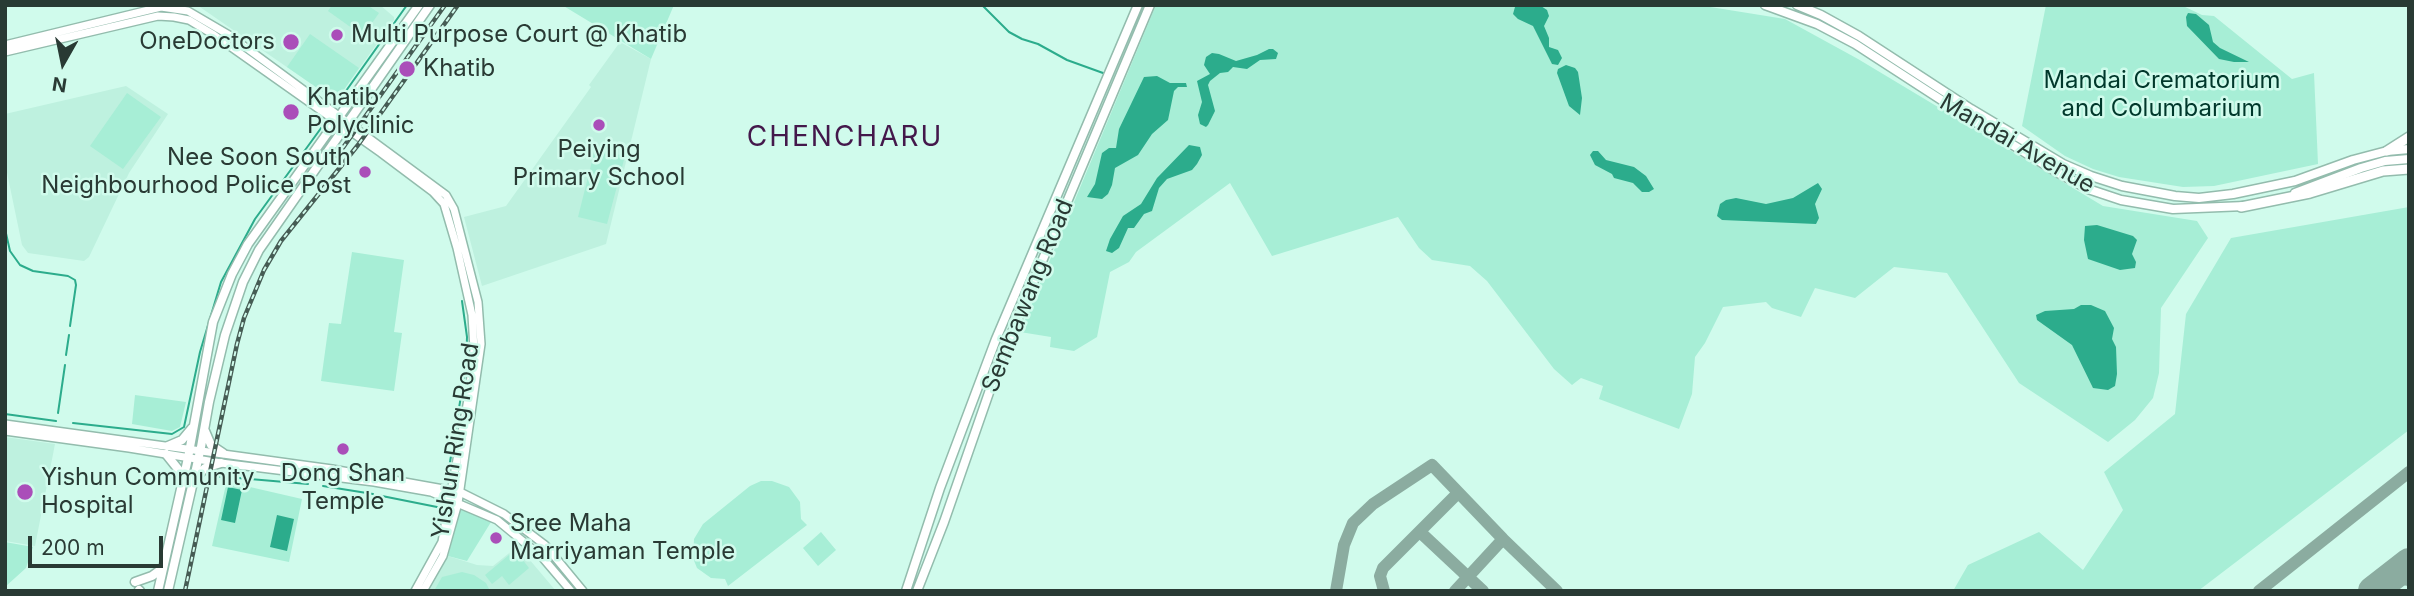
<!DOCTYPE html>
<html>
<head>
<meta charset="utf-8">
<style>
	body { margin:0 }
	#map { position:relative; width:2414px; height:596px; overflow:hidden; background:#d0fbec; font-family:Inter,sans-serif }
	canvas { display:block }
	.frame { position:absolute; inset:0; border:7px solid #293a34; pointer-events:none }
	.north { position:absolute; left:28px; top:28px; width:70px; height:70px; -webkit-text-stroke:5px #d0fbec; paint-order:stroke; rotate:189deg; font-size:19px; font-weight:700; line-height:28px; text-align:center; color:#293a34 }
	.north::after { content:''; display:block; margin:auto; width:24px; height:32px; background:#293a34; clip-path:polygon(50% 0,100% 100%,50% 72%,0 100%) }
	.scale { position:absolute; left:28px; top:536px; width:135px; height:32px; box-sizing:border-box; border:4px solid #293a34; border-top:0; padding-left:9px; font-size:21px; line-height:24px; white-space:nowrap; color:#293a34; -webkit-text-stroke:5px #d0fbec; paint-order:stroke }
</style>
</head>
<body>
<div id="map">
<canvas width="2414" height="596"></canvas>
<div class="frame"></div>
<div class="north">N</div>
<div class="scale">200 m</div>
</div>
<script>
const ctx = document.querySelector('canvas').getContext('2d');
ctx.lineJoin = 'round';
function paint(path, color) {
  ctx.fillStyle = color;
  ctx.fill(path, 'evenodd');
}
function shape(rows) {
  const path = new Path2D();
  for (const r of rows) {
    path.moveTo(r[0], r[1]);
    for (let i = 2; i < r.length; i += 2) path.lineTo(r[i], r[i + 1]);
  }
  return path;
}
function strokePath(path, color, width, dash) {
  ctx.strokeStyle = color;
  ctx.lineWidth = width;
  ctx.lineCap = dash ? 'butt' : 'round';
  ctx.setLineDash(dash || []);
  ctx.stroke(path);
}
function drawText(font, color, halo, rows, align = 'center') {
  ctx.font = font + ' Inter,sans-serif';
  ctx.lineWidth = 5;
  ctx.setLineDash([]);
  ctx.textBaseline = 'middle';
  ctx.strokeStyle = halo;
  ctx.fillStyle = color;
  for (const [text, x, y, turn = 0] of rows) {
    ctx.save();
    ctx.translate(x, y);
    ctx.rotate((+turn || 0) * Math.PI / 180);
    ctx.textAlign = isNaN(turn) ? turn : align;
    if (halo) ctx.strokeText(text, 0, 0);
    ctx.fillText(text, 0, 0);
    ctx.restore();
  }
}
const built = shape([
	[197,5,380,5,394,17,394,20,336,101],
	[620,42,651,59,606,244,482,286,464,217,506,206,591,87,589,85],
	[126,86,168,114,129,173,89,257,84,261,28,253,22,245,5,163,5,114],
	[5,437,55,444,35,546,5,541],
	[518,546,556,591,429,591,448,556,477,565,493,566]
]);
const green = shape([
	[332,5,367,5,379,13,363,36,328,11],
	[562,5,674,5,651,59],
	[1156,5,1698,5,1785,19,1858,59,2103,206,2197,221,2208,238,2161,308,2159,373,2153,398,2135,420,2108,442,2019,383,1947,273,1894,267,1855,298,1815,288,1801,317,1772,308,1766,302,1723,307,1705,343,1695,357,1692,394,1679,429,1599,399,1603,386,1581,378,1572,385,1554,369,1487,281,1470,266,1432,260,1419,248,1398,217,1272,256,1230,183,1136,252,1129,262,1110,272,1097,337,1074,351,1050,347,1051,337,1020,332],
	[2046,5,2181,5,2202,15,2214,16,2292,79,2314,73,2318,164,2214,186,2183,187,2119,177,2093,169,2065,156,2022,126],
	[310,34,359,68,336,101,287,67],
	[127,93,161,117,123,169,90,146],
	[595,149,625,156,607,224,578,217],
	[2409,207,2409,430,2198,591,1953,591,1968,565,2039,532,2083,570,2123,510,2104,472,2175,414,2186,314,2231,238],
	[352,252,404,260,394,332,402,333,394,391,321,381,329,323,341,324],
	[135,395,186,402,180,427,172,431,132,424],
	[227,480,250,485,250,487,302,499,289,562,212,546],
	[761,481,772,481,789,487,800,502,801,519,807,525,728,586,725,579,711,578,697,568,693,558,694,539,703,524,750,486],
	[461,507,491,522,467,561,448,556],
	[821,532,836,550,818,566,803,548],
	[5,542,33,547,26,568,5,587],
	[515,550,529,568,509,585,502,576,492,584,485,575],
	[462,572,474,575,486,583,490,591,434,591,442,577]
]);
const water = shape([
	[1541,6,1547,10,1549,16,1544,26,1549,38,1549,47,1558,50,1562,58,1558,65,1552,64,1533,26,1518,19,1513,14,1515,7],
	[2188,13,2196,14,2209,25,2213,42,2220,48,2249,62,2234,62,2219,59,2187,26,2186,17],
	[1269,49,1273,49,1278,53,1276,59,1260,60,1247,69,1233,67,1228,72,1220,73,1210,81,1208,85,1215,111,1208,125,1206,127,1200,124,1198,115,1202,102,1197,81,1210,74,1204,65,1206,57,1212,53,1219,54,1236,61,1257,55],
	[1566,65,1575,68,1578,72,1582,98,1580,115,1569,106,1557,73,1558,69],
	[1157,76,1170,83,1186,83,1187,87,1178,87,1174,91,1168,120,1152,134,1138,155,1115,168,1112,185,1108,194,1102,199,1087,197,1095,184,1102,153,1109,148,1116,148,1119,129,1144,77],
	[1189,145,1200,147,1202,155,1197,164,1192,170,1167,179,1159,188,1152,211,1144,214,1134,228,1128,228,1119,248,1112,253,1106,251,1110,239,1123,216,1141,204,1157,178],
	[1593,151,1598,151,1606,160,1634,167,1646,176,1654,189,1649,192,1642,192,1633,183,1614,178,1612,174,1595,165,1590,155],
	[1818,183,1822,189,1815,204,1819,218,1816,224,1722,220,1717,216,1720,204,1726,200,1736,198,1766,204,1793,198],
	[2097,225,2133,236,2137,240,2132,254,2136,262,2135,268,2120,270,2088,259,2084,240,2085,226],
	[2081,305,2091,305,2105,311,2114,328,2112,339,2116,347,2117,374,2115,386,2108,390,2093,388,2072,345,2037,320,2036,315,2045,311,2074,309],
	[228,487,242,490,235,523,221,520],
	[277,515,294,519,287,551,270,547]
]);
const stream = shape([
	[982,5,1009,32,1022,39,1038,44,1067,60,1103,73],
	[336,105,407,5],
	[5,229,10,251,20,265,33,271,68,276,75,280,76,285,70,326],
	[462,301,467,337,466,367],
	[66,355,69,335],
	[58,413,65,365],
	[5,414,56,421],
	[73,423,172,434,184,427,200,352,221,282,255,219,324,124],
	[215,476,308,484],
	[447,480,465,372],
	[323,486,373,494],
	[377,495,442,508]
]);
const taxiway = shape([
	[1420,532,1483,591],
	[2391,577,2409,580],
	[1336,591,1344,545,1353,523,1373,504,1432,465,1503,539,1557,591],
	[1384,591,1380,576,1383,568,1458,493],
	[1455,591,1503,539],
	[2259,591,2409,472]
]);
const runway = shape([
	[2373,591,2409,563]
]);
const secondary = shape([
	[5,45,161,7,188,11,229,35,446,195,454,209,478,302,481,344,458,503,443,556,423,591],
	[5,52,158,16,174,17,189,20,214,35,381,153,433,192,444,204,457,248,472,315,474,349,469,394,442,542,415,591],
	[5,424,332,469,460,492,504,514,545,545,583,591],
	[5,431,129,448,221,463,374,482,431,492,497,520,542,557,571,591]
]);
const primary = shape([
	[1765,5,1817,24,1855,44,1966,116,2060,174,2088,189,2121,200,2173,209,2245,206],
	[1797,5,1821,15,1859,36,1971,109,2063,164,2091,176,2122,186,2175,196,2199,198,2233,194,2295,181,2353,160,2387,151,2409,149],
	[2295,193,2361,168,2385,161,2409,159],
	[205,431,211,445,223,453],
	[168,446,182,440,192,428],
	[166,454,178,469,183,481],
	[194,480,205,468,221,463],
	[135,582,152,576,163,568],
	[139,590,140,591],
	[158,591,188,458,213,322,232,274,248,244,419,5],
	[168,591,201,447,209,402,225,335,243,282,259,250,430,5],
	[906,591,940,488,996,339,1138,5],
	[917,591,944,522,1000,361,1150,5]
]);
const highway = shape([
	[2387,151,2409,137],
	[2241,207,2310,193,2383,171,2409,169]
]);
const rail = shape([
	[337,156,445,5],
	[185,591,237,344,244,318,264,270,281,241,358,145,458,5]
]);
const markers = [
	[337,35,7,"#aa4eb9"],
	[291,42,9,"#aa4eb9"],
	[407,69,9,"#aa4eb9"],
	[291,112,9,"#aa4eb9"],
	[599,125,7,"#aa4eb9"],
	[365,172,7,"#aa4eb9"],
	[343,449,7,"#aa4eb9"],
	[25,492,9,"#aa4eb9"],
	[496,538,7,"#aa4eb9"]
];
const poiNames = [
	["Multi Purpose Court @ Khatib",351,35],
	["OneDoctors",275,42,"right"],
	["Khatib",423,69],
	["Khatib",307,98],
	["Polyclinic",307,126],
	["Peiying",599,150,"center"],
	["Primary School",599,178,"center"],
	["Nee Soon South",351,158,"right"],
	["Neighbourhood Police Post",351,186,"right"],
	["Dong Shan",343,474,"center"],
	["Temple",343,502,"center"],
	["Yishun Community",41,478],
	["Hospital",41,506],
	["Sree Maha",510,524],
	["Marriyaman Temple",510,552]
];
const parkNames = [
	["Mandai Crematorium",2162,81],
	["and Columbarium",2162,109]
];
const streetNames = [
	["Mandai Avenue",2017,144,30],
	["Sembawang Road",1028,296,-68],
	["Yishun Ring Road",456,441,-81]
];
const quarterNames = [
	["CHENCHARU",845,138]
];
paint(built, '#bef1df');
paint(green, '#a7eed6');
paint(water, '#2cac8c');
strokePath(stream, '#2cac8c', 2);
strokePath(taxiway, '#8baca0', 12);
strokePath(runway, '#8baca0', 30);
strokePath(secondary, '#93bcad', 10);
strokePath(primary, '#93bcad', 11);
strokePath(highway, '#93bcad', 12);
strokePath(secondary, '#fff', 7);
strokePath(primary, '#fff', 8);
strokePath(highway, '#fff', 9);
strokePath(rail, '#465c54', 4.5);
strokePath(rail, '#d0fbec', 2, [5]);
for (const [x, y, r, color] of markers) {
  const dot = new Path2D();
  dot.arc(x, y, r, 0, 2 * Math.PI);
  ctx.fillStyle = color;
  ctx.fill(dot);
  strokePath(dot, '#d0fbec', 2.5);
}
drawText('24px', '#293a34', '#d0fbec', poiNames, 'left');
drawText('24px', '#00382b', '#d0fbec', parkNames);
drawText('24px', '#293a34', '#d0fbec', streetNames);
ctx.letterSpacing = '2px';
drawText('28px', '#44184b', '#d0fbec', quarterNames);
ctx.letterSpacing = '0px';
</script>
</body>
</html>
